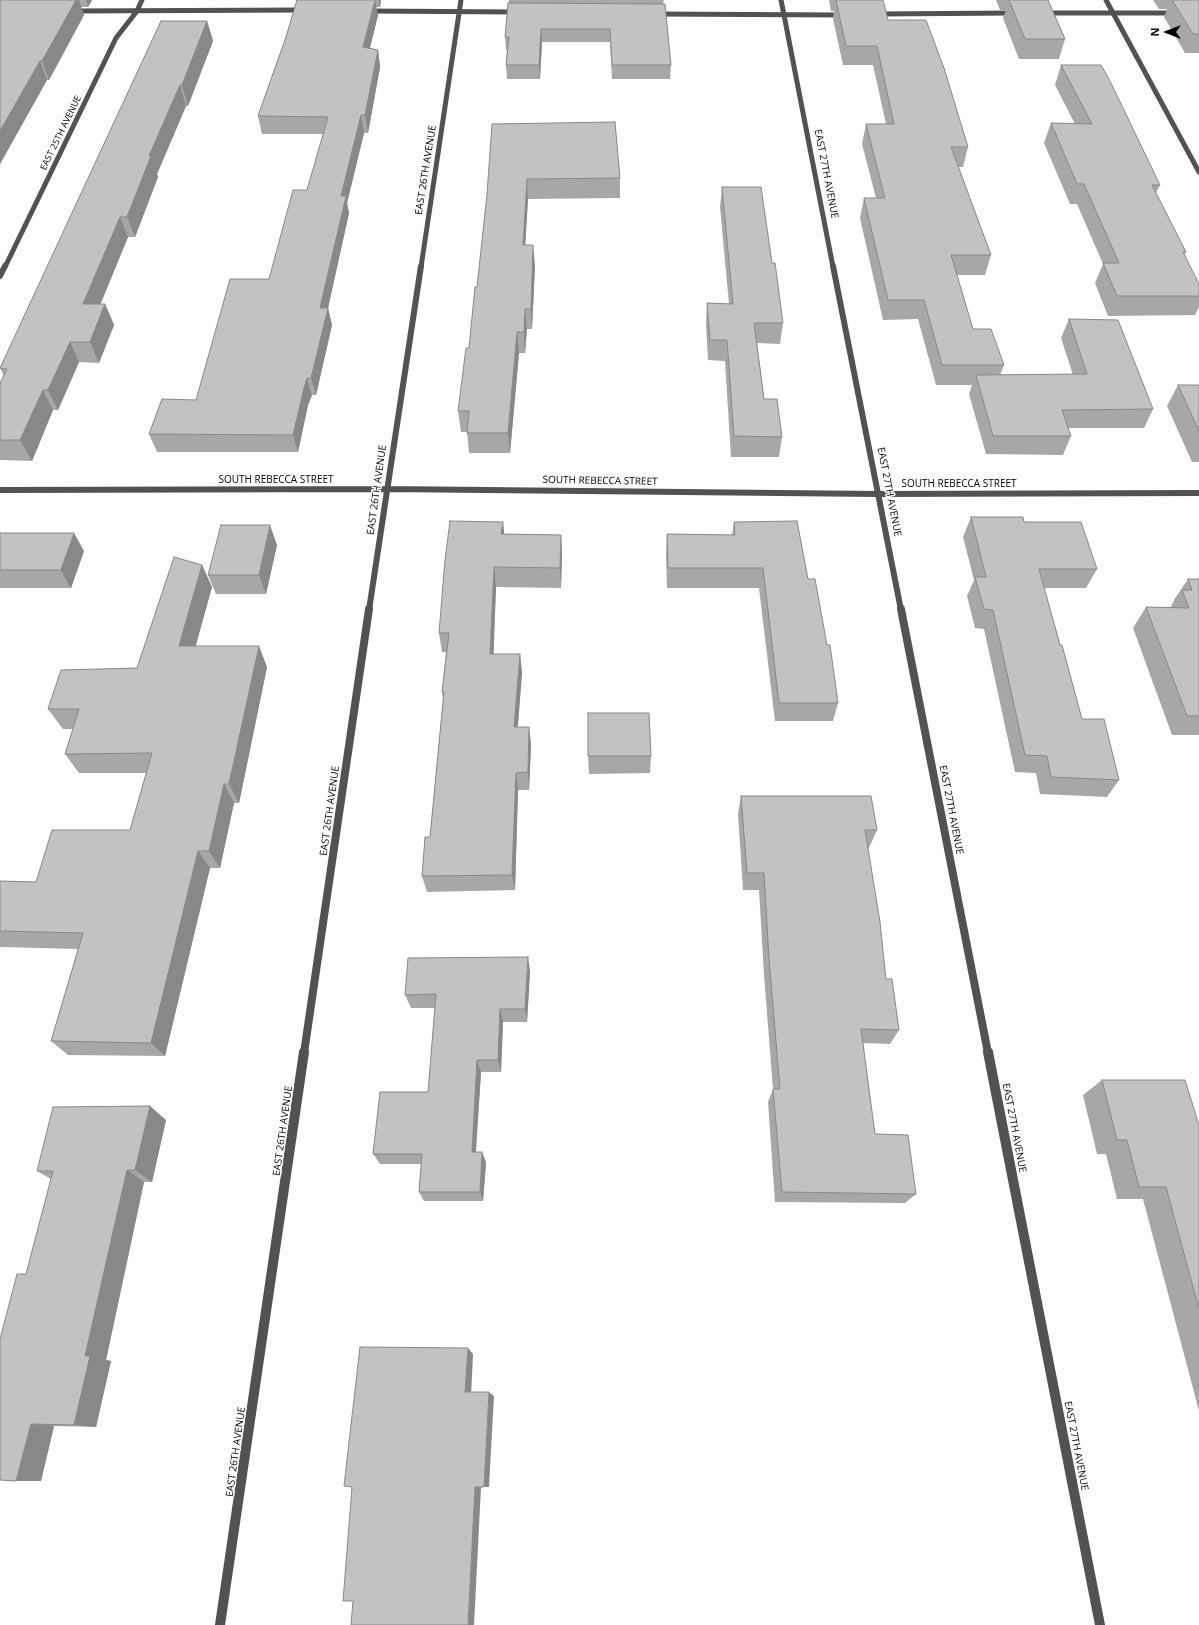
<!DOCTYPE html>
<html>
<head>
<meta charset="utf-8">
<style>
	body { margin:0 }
	#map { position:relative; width:1199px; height:1625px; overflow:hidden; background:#fff; font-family:"Open Sans",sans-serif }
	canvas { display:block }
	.north { position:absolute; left:1147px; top:12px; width:40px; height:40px; -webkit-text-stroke:3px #fff; paint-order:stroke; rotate:270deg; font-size:11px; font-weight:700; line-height:16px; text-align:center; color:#000 }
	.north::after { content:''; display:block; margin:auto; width:14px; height:18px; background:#000; clip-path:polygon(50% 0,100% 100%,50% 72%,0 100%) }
</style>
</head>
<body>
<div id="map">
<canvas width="1199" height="1625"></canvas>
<div class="north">N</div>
</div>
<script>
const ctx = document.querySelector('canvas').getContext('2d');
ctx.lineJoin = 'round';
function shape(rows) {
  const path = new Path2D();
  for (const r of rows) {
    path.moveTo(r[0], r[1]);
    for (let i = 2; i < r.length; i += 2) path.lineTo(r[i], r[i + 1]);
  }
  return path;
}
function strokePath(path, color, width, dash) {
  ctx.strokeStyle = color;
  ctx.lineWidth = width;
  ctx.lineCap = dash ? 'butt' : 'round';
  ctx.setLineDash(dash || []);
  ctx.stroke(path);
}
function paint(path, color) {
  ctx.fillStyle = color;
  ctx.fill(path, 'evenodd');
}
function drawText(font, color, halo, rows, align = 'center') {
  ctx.font = font + ' "Open Sans",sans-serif';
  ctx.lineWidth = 3;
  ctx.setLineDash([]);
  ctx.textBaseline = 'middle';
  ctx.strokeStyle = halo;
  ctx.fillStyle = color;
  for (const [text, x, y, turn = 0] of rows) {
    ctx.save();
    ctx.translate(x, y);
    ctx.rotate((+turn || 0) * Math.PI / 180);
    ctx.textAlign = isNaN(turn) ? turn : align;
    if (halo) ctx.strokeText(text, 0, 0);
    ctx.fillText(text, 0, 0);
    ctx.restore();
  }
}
const lane = shape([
	[781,0,784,15]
]);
const streetFar3 = shape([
	[1106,0,1199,172],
	[73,11,303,10],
	[367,11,517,12],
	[1043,13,1175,13],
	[655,14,843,15],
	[877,14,1015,13],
	[784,15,833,267],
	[5,267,116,38,137,11,142,0],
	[421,267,461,0]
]);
const streetFar2 = shape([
	[833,266,901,610],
	[0,276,5,266],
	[0,490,387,489,878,494,1199,493],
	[369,610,421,266]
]);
const streetFar1 = shape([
	[901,609,988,1053],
	[304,1053,369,609]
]);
const street = shape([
	[988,1052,1100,1625],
	[220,1625,304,1052]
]);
const wall = shape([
	[0,0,92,0,88,7,81,7,84,15,49,80,47,80,0,164],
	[297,0,381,0,380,7,376,7,378,15,370,48,378,50,380,67,368,133,364,133,347,203,349,213,328,308,332,325,316,395,312,395,308,405,298,452,157,452,149,434,196,400,269,279,307,190,323,134,262,134,258,116,286,37],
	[509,0,664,0,663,4,671,65,670,79,612,79,610,42,542,42,540,79,507,79,506,65,507,50,506,50,505,37],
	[829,0,883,0,888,20,968,147,963,167,958,167,991,255,985,275,957,275,973,329,1004,365,1000,375,1073,375,1061,338,1069,319,1153,409,1144,428,1068,428,1071,436,1063,455,986,454,969,394,972,385,936,385,918,319,883,320,860,218,864,198,876,198,862,144,866,124,886,124,873,65,843,65,833,19,834,11,831,11],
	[996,0,1048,0,1065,39,1059,59,1019,59,1003,18,1006,10,1000,10],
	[1153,0,1199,0,1199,53,1185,53,1164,17,1167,9,1159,9],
	[207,21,213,41,188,106,186,106,157,174,158,177,135,237,128,237,100,304,105,304,114,325,99,363,79,362,58,410,53,410,32,461,0,460,0,383,4,376,0,368],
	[1061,65,1160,185,1156,193,1186,252,1184,255,1199,284,1199,307,1195,315,1108,316,1095,283,1103,264,1077,204,1070,204,1044,143,1051,123,1075,124,1055,85],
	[615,122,620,178,620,198,528,199,525,245,535,266,532,329,527,329,525,353,519,353,510,453,469,453,467,432,461,432,458,411,469,348,477,287,487,194],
	[722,187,772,263,783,323,780,344,757,343,764,399,782,437,779,457,731,457,725,361,708,360,706,324,707,303,729,304,720,207],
	[1178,385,1199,385,1199,462,1192,462,1167,406],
	[971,517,1024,522,1097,569,1086,588,1044,588,1082,719,1119,780,1107,797,1040,794,1036,773,1015,772,984,629,975,628,967,596,974,580,963,537],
	[503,522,504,534,561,535,562,555,561,588,496,587,493,654,520,654,522,673,518,727,529,727,531,745,529,790,518,790,515,890,427,892,422,876,430,837,443,699,442,692,446,652,442,652,439,633],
	[734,522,808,579,827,645,838,703,833,721,775,721,759,588,667,588,666,554,667,534,732,535],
	[0,533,84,551,71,588,0,588],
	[277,545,266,594,216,594,208,575],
	[202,565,212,587,195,646,267,667,239,803,234,803,220,868,210,868,165,1056,68,1055,51,1041,78,949,0,947,0,881,36,882,130,830,146,773,79,773,65,754,73,729,63,729,48,709,137,668],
	[1188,579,1199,579,1199,735,1172,735,1133,628,1146,607,1170,608,1174,601,1174,600],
	[588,756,651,756,650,773,589,774],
	[741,796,877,830,869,848,868,848,886,979,899,1030,890,1044,863,1043,875,1134,916,1194,905,1203,775,1202,768,1102,773,1089,764,975,759,890,743,890,738,814],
	[530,971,527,1022,503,1022,501,1072,481,1072,476,1152,486,1162,483,1201,424,1201,419,1192,421,1164,380,1164,373,1154,428,1092,435,1008,411,1008,405,995],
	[1102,1080,1199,1125,1199,1411,1143,1199,1117,1199,1106,1154,1097,1154,1083,1095],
	[166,1120,152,1182,144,1182,106,1360,111,1361,96,1427,54,1426,41,1481,0,1480,26,1274,51,1179,37,1171]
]);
const shadedWall = shape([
	[76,0,79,0,84,15,49,80,42,61],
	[86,0,92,0,88,7],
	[375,0,378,15,366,64,363,47],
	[379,0,381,0,380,7],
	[207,21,213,41,188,106,182,85],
	[541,29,542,42,540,79,539,65],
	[378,50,380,67,368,133,365,115],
	[40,61,47,80,0,164,0,131],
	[180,85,186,106,157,174,158,177,135,237,127,217,149,156],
	[361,115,364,133,347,203,349,213,328,308,332,325,316,395,311,378,320,308,341,196],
	[527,179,528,199,524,266,523,245],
	[120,217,128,237,92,325,83,304],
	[533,245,535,266,532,329,531,309],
	[105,304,114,325,99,363,90,342],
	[525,309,527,329,525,353,524,332],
	[517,332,519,353,510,453,508,433],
	[70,342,79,362,58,410,48,390],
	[307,378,312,395,308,405,298,452,293,435,304,388],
	[43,390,53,410,32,461,20,440],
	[503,522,505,542,501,534],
	[270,525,277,545,266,594,259,575],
	[74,533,84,551,71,588,61,570],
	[561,535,562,555,561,588,560,568],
	[202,565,212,587,190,667,179,646],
	[494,567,496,587,493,672,490,654],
	[259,646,267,667,239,803,229,784],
	[520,654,522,673,516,745,514,727],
	[529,727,531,745,529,790,528,772],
	[516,773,518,790,515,890,512,875],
	[224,784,234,803,220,868,209,851],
	[198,851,210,868,165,1056,151,1043],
	[528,957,530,971,527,1022,525,1009],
	[500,1009,503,1022,501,1072,498,1060],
	[477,1060,481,1072,475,1162,472,1152],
	[150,1106,166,1120,152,1182,135,1170],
	[482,1152,486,1162,483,1201,480,1192],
	[127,1170,144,1182,106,1360,111,1361,96,1427,74,1425,85,1356],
	[468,1348,473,1354,471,1396,465,1392],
	[489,1392,494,1396,489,1487,484,1487],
	[31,1424,54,1426,41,1481,16,1481],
	[475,1487,481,1487,474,1625,468,1625]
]);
const building = shape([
	[0,0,76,0,42,61,40,61,0,131,0,0],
	[297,0,375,0,363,47,378,50,365,115,361,115,341,196,346,196,320,308,328,308,311,378,307,378,304,388,293,435,149,434,162,399,196,400,230,279,269,279,293,190,307,190,328,117,258,116,286,37,297,0],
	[836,0,883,0,888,20,926,20,944,68,968,147,951,147,991,255,951,255,973,329,991,329,1004,365,942,365,924,300,888,300,864,198,885,198,866,124,894,124,877,46,846,46,836,0],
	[1009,0,1048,0,1065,39,1025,39,1009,0],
	[1172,0,1199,0,1199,34,1193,34,1172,0],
	[508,3,665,4,671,65,612,65,610,29,541,29,539,65,506,65,509,37,505,37,508,3],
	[161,21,207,21,182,85,180,85,149,156,151,156,127,217,120,217,83,304,105,304,90,342,70,342,48,390,43,390,20,440,0,440,0,383,7,369,0,368,161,21],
	[1061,65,1101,65,1110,81,1160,185,1152,185,1186,252,1183,252,1199,284,1199,296,1117,296,1103,263,1119,263,1084,184,1077,184,1051,123,1092,124,1061,65],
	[615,122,620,178,527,179,523,245,533,245,531,309,525,309,524,332,517,332,508,433,467,433,469,411,458,411,466,348,469,348,475,287,477,287,487,194,492,124,615,122],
	[722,187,761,187,772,263,775,263,783,323,754,323,764,399,777,399,782,437,734,436,727,340,710,340,707,303,733,304,722,187],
	[1069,319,1118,320,1153,409,1062,410,1071,436,993,436,976,375,1087,374,1069,319],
	[1178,385,1199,385,1199,431,1178,385],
	[971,517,1023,517,1024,522,1081,522,1097,569,1039,569,1060,645,1062,645,1082,719,1104,719,1119,780,1051,777,1047,756,1025,755,993,610,984,609,975,577,986,577,971,517],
	[450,521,503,522,501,534,561,535,560,568,494,567,490,654,520,654,514,727,529,727,528,772,516,773,512,875,422,876,425,837,430,837,444,692,442,692,449,633,439,633,445,560,450,521],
	[797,521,808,579,815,579,827,645,830,645,838,703,779,703,763,568,668,568,667,534,735,535,734,522,797,521],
	[221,525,270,525,259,575,208,575,221,525],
	[0,533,74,533,61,570,0,570,0,533],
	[174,557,202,565,179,646,259,646,229,784,224,784,209,851,198,851,151,1043,51,1041,83,933,0,931,0,881,36,882,52,830,130,830,152,753,65,754,79,709,48,709,61,670,137,668,174,557],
	[1188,579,1199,579,1199,716,1187,716,1146,607,1189,608,1182,590,1192,590,1188,579],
	[588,713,649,713,651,756,588,756,588,713],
	[741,796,871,796,877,830,865,830,880,922,886,979,892,979,899,1030,861,1029,875,1134,908,1135,916,1194,782,1192,773,1089,780,1089,769,959,764,873,747,873,741,796],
	[528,957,525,1009,500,1009,498,1060,477,1060,472,1152,482,1152,480,1192,419,1192,422,1154,373,1154,380,1092,428,1092,436,994,405,995,408,958,528,957],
	[1102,1080,1185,1080,1199,1125,1199,1309,1166,1187,1139,1187,1127,1140,1117,1140,1102,1080],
	[150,1106,135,1170,127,1170,85,1356,90,1356,74,1425,31,1424,16,1481,0,1480,0,1339,17,1274,26,1274,53,1171,37,1171,53,1107,150,1106],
	[360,1347,468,1348,465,1392,489,1392,484,1487,475,1487,468,1625,351,1625,353,1601,343,1601,352,1487,344,1486,360,1347]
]);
const farStreetnames = [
	["EAST 25TH AVENUE",61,133,-64]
];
const streetNames = [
	["EAST 26TH AVENUE",426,170,-81],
	["EAST 27TH AVENUE",826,174,79],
	["SOUTH REBECCA STREET",276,480],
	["SOUTH REBECCA STREET",600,481,1],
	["SOUTH REBECCA STREET",959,484],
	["EAST 26TH AVENUE",377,490,-82],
	["EAST 27TH AVENUE",889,492,79],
	["EAST 27TH AVENUE",951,810,79],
	["EAST 26TH AVENUE",330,811,-82],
	["EAST 27TH AVENUE",1014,1128,79],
	["EAST 26TH AVENUE",283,1131,-82],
	["EAST 27TH AVENUE",1076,1446,79],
	["EAST 26TH AVENUE",236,1452,-82]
];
strokePath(lane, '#525252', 5);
strokePath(streetFar3, '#525252', 5);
strokePath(streetFar2, '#525252', 6);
strokePath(streetFar1, '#525252', 8);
strokePath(street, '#525252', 10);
paint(wall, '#a7a7a7');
paint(shadedWall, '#888');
paint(building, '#c2c2c2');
strokePath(building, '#888', 1);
drawText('9px', '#000', '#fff', farStreetnames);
drawText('10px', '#000', '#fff', streetNames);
</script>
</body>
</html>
